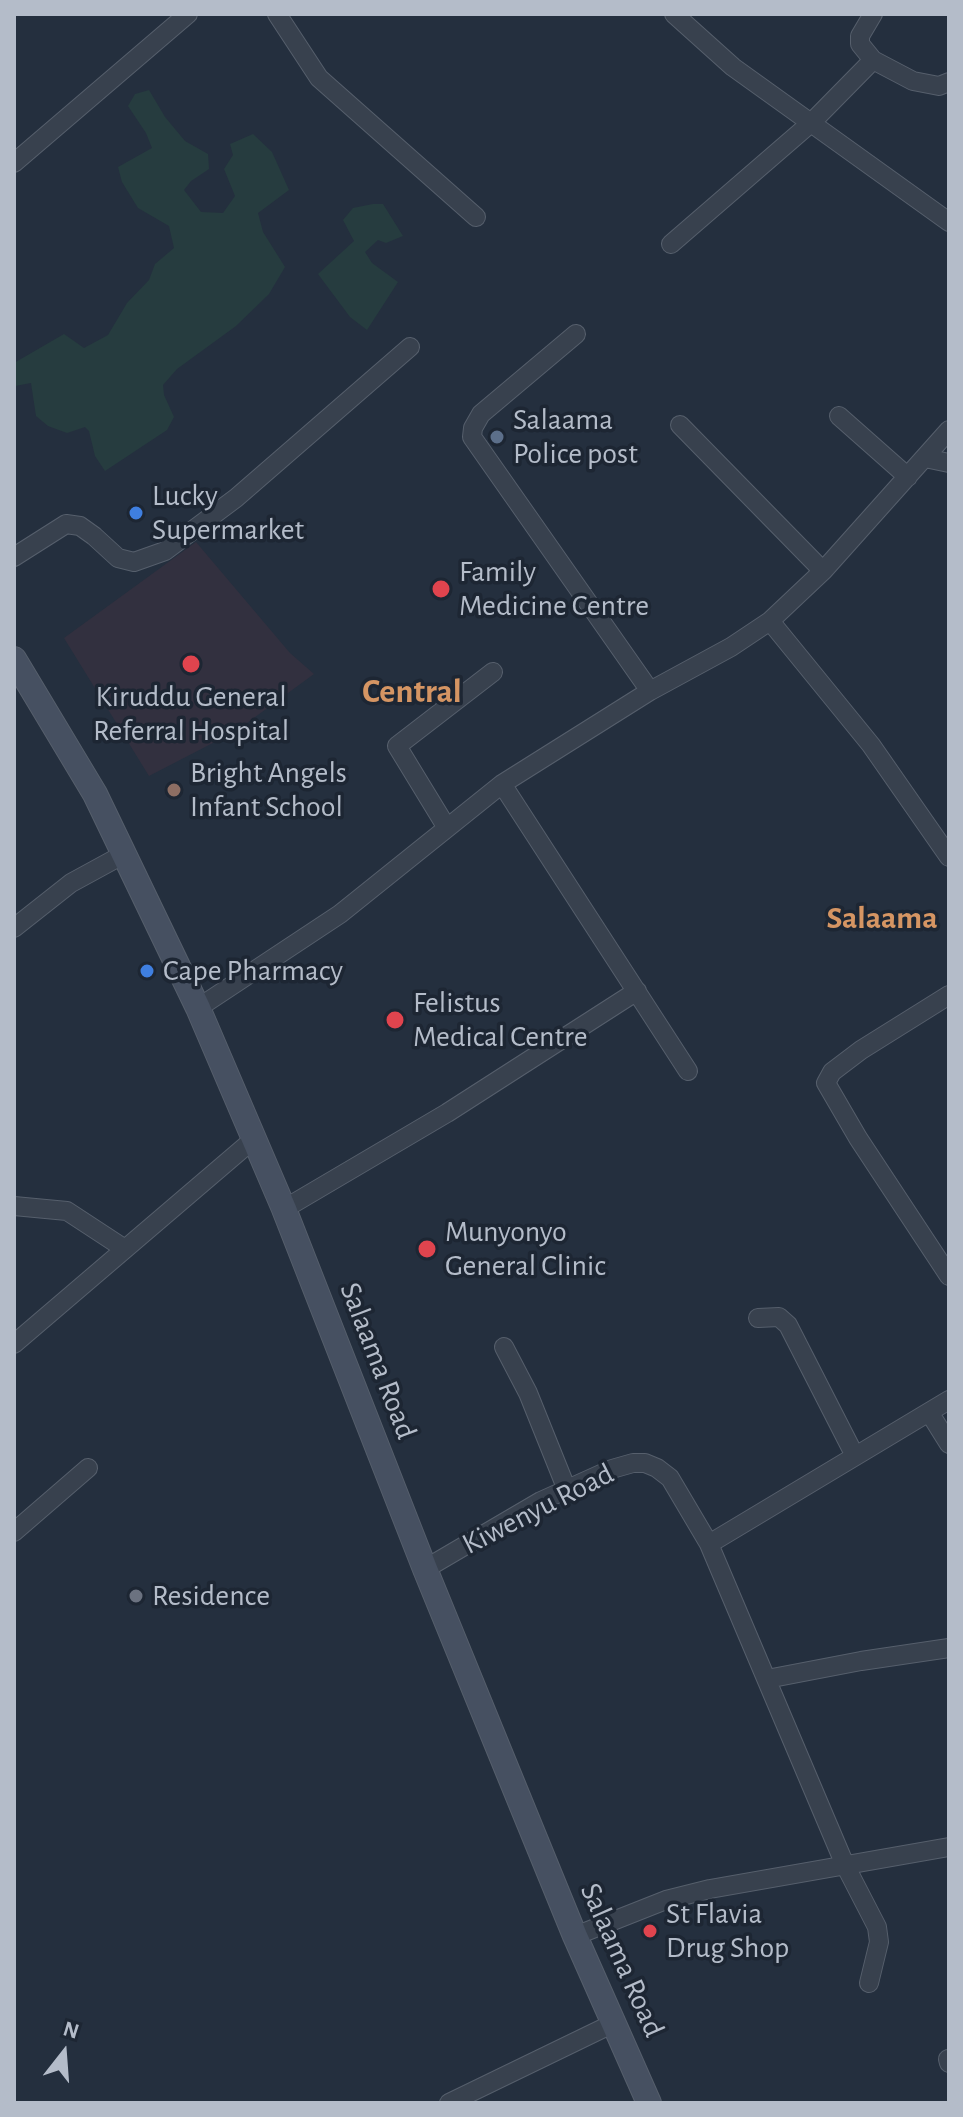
<!DOCTYPE html>
<html>
<head>
<meta charset="utf-8">
<style>
	body { margin:0 }
	#map { position:relative; width:963px; height:2117px; overflow:hidden; background:#242f3e; font-family:"Alegreya Sans",sans-serif }
	canvas { display:block }
	.frame { position:absolute; inset:0; border:16px solid #b4bcc9; pointer-events:none }
	.north { position:absolute; left:24px; top:2013px; width:80px; height:80px; -webkit-text-stroke:6px #1d2633; paint-order:stroke; rotate:17deg; font-size:22px; font-weight:700; line-height:32px; text-align:center; color:#b4bcc9 }
	.north::after { content:''; display:block; margin:auto; width:28px; height:36px; background:#b4bcc9; clip-path:polygon(50% 0,100% 100%,50% 72%,0 100%) }
</style>
</head>
<body>
<div id="map">
<canvas width="963" height="2117"></canvas>
<div class="frame"></div>
<div class="north">N</div>
</div>
<script>
const ctx = document.querySelector('canvas').getContext('2d');
ctx.lineJoin = 'round';
function paint(path, color) {
  ctx.fillStyle = color;
  ctx.fill(path, 'evenodd');
}
function shape(rows) {
  const path = new Path2D();
  for (const r of rows) {
    path.moveTo(r[0], r[1]);
    for (let i = 2; i < r.length; i += 2) path.lineTo(r[i], r[i + 1]);
  }
  return path;
}
function strokePath(path, color, width, dash) {
  ctx.strokeStyle = color;
  ctx.lineWidth = width;
  ctx.lineCap = dash ? 'butt' : 'round';
  ctx.setLineDash(dash || []);
  ctx.stroke(path);
}
function drawText(font, color, halo, rows, align = 'center') {
  ctx.font = font + ' "Alegreya Sans",sans-serif';
  ctx.lineWidth = 7;
  ctx.setLineDash([]);
  ctx.textBaseline = 'middle';
  ctx.strokeStyle = halo;
  ctx.fillStyle = color;
  for (const [text, x, y, turn = 0] of rows) {
    ctx.save();
    ctx.translate(x, y);
    ctx.rotate((+turn || 0) * Math.PI / 180);
    ctx.textAlign = isNaN(turn) ? turn : align;
    if (halo) ctx.strokeText(text, 0, 0);
    ctx.fillText(text, 0, 0);
    ctx.restore();
  }
}
const medical = shape([
	[196,542,290,653,314,674,236,731,149,776,64,638]
]);
const green = shape([
	[149,90,165,117,185,141,208,154,209,169,191,181,184,190,201,212,223,213,235,196,224,169,233,155,230,144,253,134,272,152,289,190,258,213,263,232,285,267,269,294,236,326,177,369,163,385,164,395,174,417,167,430,105,471,95,456,89,431,85,427,67,433,48,426,36,416,31,383,15,386,14,363,64,334,84,348,108,335,127,303,149,280,155,264,174,248,169,226,138,208,122,182,118,167,152,148,146,133,128,106,135,94],
	[373,204,383,204,403,236,386,243,378,240,365,252,372,263,398,282,367,330,350,317,318,274,354,241,343,220,353,208]
]);
const minor = shape([
	[277,14,319,78,476,217],
	[674,14,733,67,949,222],
	[873,14,860,36,860,44,873,60,913,81,939,86,949,82],
	[14,163,188,14],
	[671,244,812,122,873,60],
	[576,334,481,414,473,428,472,437,650,691],
	[839,416,908,477],
	[680,425,823,571],
	[925,458,949,463],
	[14,557,66,524,80,526,94,536,118,558,134,562,165,551,236,498,410,347],
	[770,621,871,745,949,857],
	[502,784,688,1071],
	[447,828,397,746,493,672],
	[14,928,71,883,126,853],
	[949,995,861,1050,832,1072,826,1083,858,1138,949,1276],
	[198,1008,340,914,502,784,650,691,731,647,770,621,823,571,949,430],
	[14,1206,67,1211,125,1249],
	[284,1209,447,1113,637,991],
	[758,1318,779,1317,788,1325,855,1456],
	[14,1344,255,1138],
	[504,1347,528,1393,567,1490],
	[929,1412,949,1444],
	[14,1532,88,1468],
	[709,1544,949,1400],
	[425,1569,541,1501,612,1469,633,1463,645,1463,657,1468,670,1478,709,1544,845,1865,877,1927,879,1942,869,1983],
	[767,1679,861,1661,949,1648],
	[575,1936,666,1900,710,1889,949,1847],
	[948,2059,949,2063],
	[449,2103,614,2023]
]);
const secondary = shape([
	[14,659,95,794,198,1008,284,1209,425,1569,575,1936,649,2103]
]);
const markers = [
	[497,437,8,"#5c6f8a"],
	[136,513,8,"#3f7fe0"],
	[441,589,10,"#e0444e"],
	[191,664,10,"#e0444e"],
	[174,790,8,"#8d6e63"],
	[147,971,8,"#3f7fe0"],
	[395,1020,10,"#e0444e"],
	[427,1249,10,"#e0444e"],
	[136,1596,8,"#6b7280"],
	[650,1931,8,"#e0444e"]
];
const poiNames = [
	["Salaama",513,420],
	["Police post",513,454],
	["Lucky",152,496],
	["Supermarket",152,530],
	["Family",459,572],
	["Medicine Centre",459,606],
	["Kiruddu General",191,697,"center"],
	["Referral Hospital",191,731,"center"],
	["Bright Angels",190,773],
	["Infant School",190,807],
	["Cape Pharmacy",163,971],
	["Felistus",413,1003],
	["Medical Centre",413,1037],
	["Munyonyo",445,1232],
	["General Clinic",445,1266],
	["Residence",152,1596],
	["St Flavia",666,1914],
	["Drug Shop",666,1948]
];
const streetNames = [
	["Salaama Road",378,1361,69],
	["Kiwenyu Road",538,1509,-27],
	["Salaama Road",622,1960,66]
];
const neighbourhoodNames = [
	["Salaama",882,918]
];
const quarterNames = [
	["Central",412,692]
];
paint(medical, '#32303f');
paint(green, '#263c3f');
strokePath(minor, '#565f6c', 20);
strokePath(secondary, '#565f6c', 26);
strokePath(minor, '#38414e', 18);
strokePath(secondary, '#465061', 24);
for (const [x, y, r, color] of markers) {
  const dot = new Path2D();
  dot.arc(x, y, r, 0, 2 * Math.PI);
  ctx.fillStyle = color;
  ctx.fill(dot);
  strokePath(dot, '#1d2633', 3);
}
drawText('30px', '#b4bcc9', '#1d2633', poiNames, 'left');
drawText('30px', '#b4bcc9', '#1d2633', streetNames);
drawText('bold 32px', '#d59563', '#1d2633', neighbourhoodNames);
drawText('bold 34px', '#d59563', '#1d2633', quarterNames);
</script>
</body>
</html>
